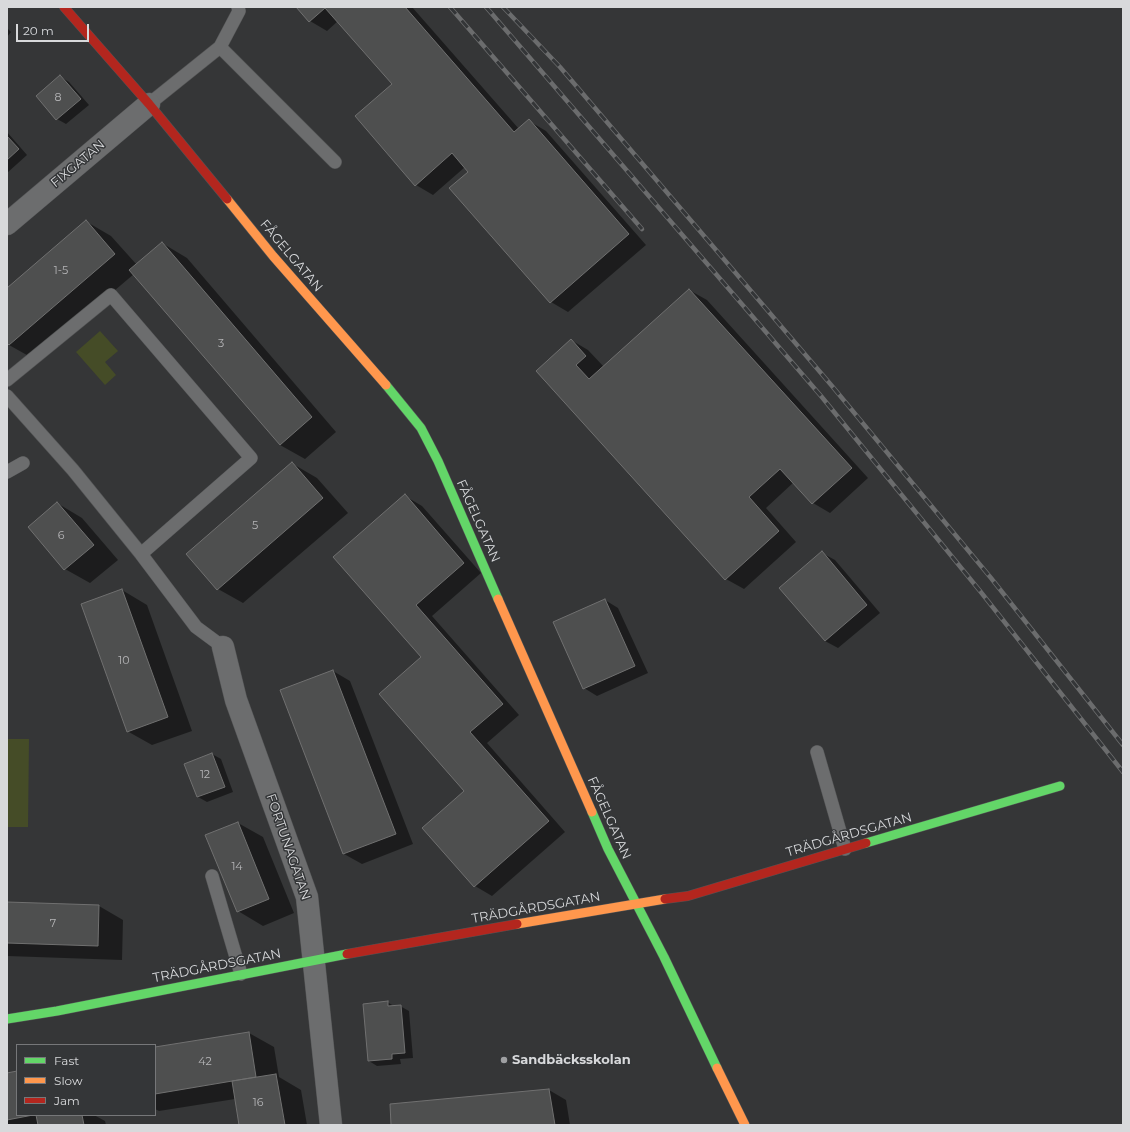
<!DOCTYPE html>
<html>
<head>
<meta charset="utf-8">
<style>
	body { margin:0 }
	#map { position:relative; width:1130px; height:1132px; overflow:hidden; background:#353637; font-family:Montserrat,sans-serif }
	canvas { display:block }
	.frame { position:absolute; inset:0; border:8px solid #d8d9db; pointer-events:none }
	.legend { position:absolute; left:16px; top:1044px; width:140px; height:72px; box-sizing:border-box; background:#343638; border:1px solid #767779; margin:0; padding:5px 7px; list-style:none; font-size:12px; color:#d8d9db }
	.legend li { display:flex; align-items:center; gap:8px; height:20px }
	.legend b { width:20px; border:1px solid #767779 }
	.scale { position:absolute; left:16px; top:24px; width:73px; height:18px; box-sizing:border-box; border:2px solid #d8d9db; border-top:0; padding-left:5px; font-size:12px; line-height:14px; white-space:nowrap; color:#d8d9db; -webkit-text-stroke:3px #343638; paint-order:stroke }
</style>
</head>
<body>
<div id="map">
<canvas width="1130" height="1132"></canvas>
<div class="frame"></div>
<ul class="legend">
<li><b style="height:5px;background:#63d668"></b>Fast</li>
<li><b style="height:5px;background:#ff974d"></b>Slow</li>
<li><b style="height:5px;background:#b3261e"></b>Jam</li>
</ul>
<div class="scale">20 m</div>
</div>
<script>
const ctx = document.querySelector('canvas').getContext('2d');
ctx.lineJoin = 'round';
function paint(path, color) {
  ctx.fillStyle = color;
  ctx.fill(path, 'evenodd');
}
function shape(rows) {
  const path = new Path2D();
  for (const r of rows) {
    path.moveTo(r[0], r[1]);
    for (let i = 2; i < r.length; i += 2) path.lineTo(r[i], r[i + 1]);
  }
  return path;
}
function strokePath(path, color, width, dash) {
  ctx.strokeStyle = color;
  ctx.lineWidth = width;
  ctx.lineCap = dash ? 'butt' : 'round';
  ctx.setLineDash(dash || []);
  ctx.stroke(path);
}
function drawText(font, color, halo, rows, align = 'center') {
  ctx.font = font + ' Montserrat,sans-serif';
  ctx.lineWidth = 3;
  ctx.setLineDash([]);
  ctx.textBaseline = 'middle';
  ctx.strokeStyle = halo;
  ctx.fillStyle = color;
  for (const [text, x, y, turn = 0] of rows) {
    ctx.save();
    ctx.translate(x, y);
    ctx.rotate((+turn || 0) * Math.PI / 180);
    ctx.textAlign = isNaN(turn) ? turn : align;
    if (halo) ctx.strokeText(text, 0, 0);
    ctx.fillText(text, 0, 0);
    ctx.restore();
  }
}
const green = shape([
	[100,331,118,351,105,362,116,375,105,385,76,352],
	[7,739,29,739,28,827,7,827]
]);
const shadow = shape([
	[297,7,412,7,519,129,529,121,546,131,646,245,568,312,551,302,465,167,433,195,416,185,393,84,338,21,327,31,310,21],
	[7,28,11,32,7,37],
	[61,77,69,82,89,105,66,124,57,119],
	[7,132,27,155,7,173],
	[87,222,111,236,137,265,162,243,187,258,336,432,305,459,280,445,134,274,34,359,9,345,7,342,7,289],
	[689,290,707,300,868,478,830,513,813,503,794,482,766,508,796,542,744,589,726,579,537,371,571,340,588,350,604,367],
	[293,464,317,478,348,513,243,603,218,589],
	[405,496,422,506,481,573,432,616,519,715,487,743,565,832,492,896,475,886,466,791,423,657,335,557],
	[57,503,82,518,118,560,90,583,65,569],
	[822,553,835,560,880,613,838,648,825,641],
	[122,590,147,605,192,731,152,745,127,731],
	[605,600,618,608,648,673,597,696,584,688],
	[333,671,350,681,413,844,362,864,344,854,282,691],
	[212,754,221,759,233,792,207,802,198,797],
	[238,823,263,837,294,913,263,926,238,911],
	[7,903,99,906,123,920,122,960,7,956],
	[387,1002,394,1006,400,1006,409,1011,413,1058,400,1059,401,1064,377,1066,369,1061],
	[249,1033,274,1047,279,1077,301,1090,307,1125,240,1125,235,1099,159,1111,155,1109,155,1048],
	[17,1072,17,1115,94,1115,105,1121,106,1125,7,1125,7,1074],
	[549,1090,566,1100,570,1125,392,1125]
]);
const building = shape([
	[296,7,405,7,514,132,529,119,629,234,550,303,449,188,468,172,452,153,415,186,355,116,392,84,325,8,309,22,296,7],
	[60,75,81,99,56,120,36,96,60,75],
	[7,136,19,149,7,160,7,136],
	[86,220,115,254,9,345,7,343,7,288,86,220],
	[162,242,312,417,280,445,129,270,162,242],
	[689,289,852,468,812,504,780,469,749,497,779,531,725,580,536,371,571,339,586,356,576,365,589,379,689,289],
	[292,462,323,498,217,590,186,554,292,462],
	[405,494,464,563,416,605,503,704,470,732,549,821,474,887,422,828,464,791,379,694,421,657,333,557,405,494],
	[57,502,94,545,64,570,28,527,57,502],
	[822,551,867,605,825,641,779,588,822,551],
	[122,589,168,717,127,732,81,604,122,589],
	[605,599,635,666,583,689,553,622,605,599],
	[333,670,396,834,343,854,280,690,333,670],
	[212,753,225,787,197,797,184,764,212,753],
	[238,822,269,899,237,912,205,835,238,822],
	[7,902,99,905,98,946,7,943,7,902],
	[388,1001,388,1006,401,1005,405,1053,392,1054,392,1059,368,1061,363,1004,388,1001],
	[249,1032,256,1077,155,1094,155,1047,249,1032],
	[17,1071,17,1115,33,1115,7,1120,7,1073,17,1071],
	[276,1074,285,1125,239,1125,232,1081,276,1074],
	[549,1089,555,1125,391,1125,390,1104,549,1089],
	[36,1115,82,1115,84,1125,38,1125,36,1115]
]);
const lane = shape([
	[220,47,335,162],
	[149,104,220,47,239,11,238,7],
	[7,380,111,295,251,458,141,554],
	[7,396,73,470,141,554,196,627,223,647],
	[7,472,23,463],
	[817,752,845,849],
	[212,876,241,974]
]);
const street = shape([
	[7,224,149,104],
	[223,647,236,700,307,897,331,1125]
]);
const fast = shape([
	[386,385,421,428,438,461,498,599],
	[592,812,608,849,664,957,717,1068],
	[866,843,1060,786],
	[7,1019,57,1011,347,954]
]);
const slow = shape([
	[227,199,273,256,386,385],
	[498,599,592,812],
	[517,924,665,899],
	[717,1068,745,1125]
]);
const jam = shape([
	[64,7,149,104,227,199],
	[665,899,688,896,866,843],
	[347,954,517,924]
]);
const rail = shape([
	[450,7,642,229],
	[486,7,821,396,980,591,1123,772],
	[503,7,560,67,832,386,991,578,1123,745]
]);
const markers = [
	[504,1060,4,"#9fa0a2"]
];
const numberNames = [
	["8",58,98],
	["1-5",61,271],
	["3",221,344],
	["5",255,526],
	["6",61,536],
	["10",124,661],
	["12",205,775],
	["14",237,867],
	["7",53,924],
	["42",205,1062],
	["16",258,1103]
];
const streetNames = [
	["FIXGATAN",78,164,-40],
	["FÅGELGATAN",291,256,50],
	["FÅGELGATAN",478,521,66],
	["FÅGELGATAN",609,818,66],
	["TRÄDGÅRDSGATAN",849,835,-16],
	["FORTUNAGATAN",288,847,71],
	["TRÄDGÅRDSGATAN",536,908,-10],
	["TRÄDGÅRDSGATAN",217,966,-11]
];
const poiNames = [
	["Sandbäcksskolan",512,1060]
];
paint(green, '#454c27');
paint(shadow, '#0007');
paint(building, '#4e4f4f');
strokePath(building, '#707070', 1);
strokePath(lane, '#525354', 14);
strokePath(street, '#525354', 23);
strokePath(fast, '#525354', 10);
strokePath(slow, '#525354', 10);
strokePath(jam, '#525354', 10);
strokePath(lane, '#6c6d6e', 13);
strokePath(street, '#6c6d6e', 22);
strokePath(fast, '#63d668', 9);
strokePath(slow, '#ff974d', 9);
strokePath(jam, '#b3261e', 9);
strokePath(rail, '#6b6c6d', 4.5);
strokePath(rail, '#343638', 3, [9]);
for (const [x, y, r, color] of markers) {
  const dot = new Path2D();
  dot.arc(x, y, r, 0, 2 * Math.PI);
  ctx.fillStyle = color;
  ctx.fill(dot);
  strokePath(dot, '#343638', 1.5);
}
drawText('11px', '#b6b6b8', null, numberNames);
drawText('13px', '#d8d9db', '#343638', streetNames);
drawText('bold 13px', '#d8d9db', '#343638', poiNames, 'left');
</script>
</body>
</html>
